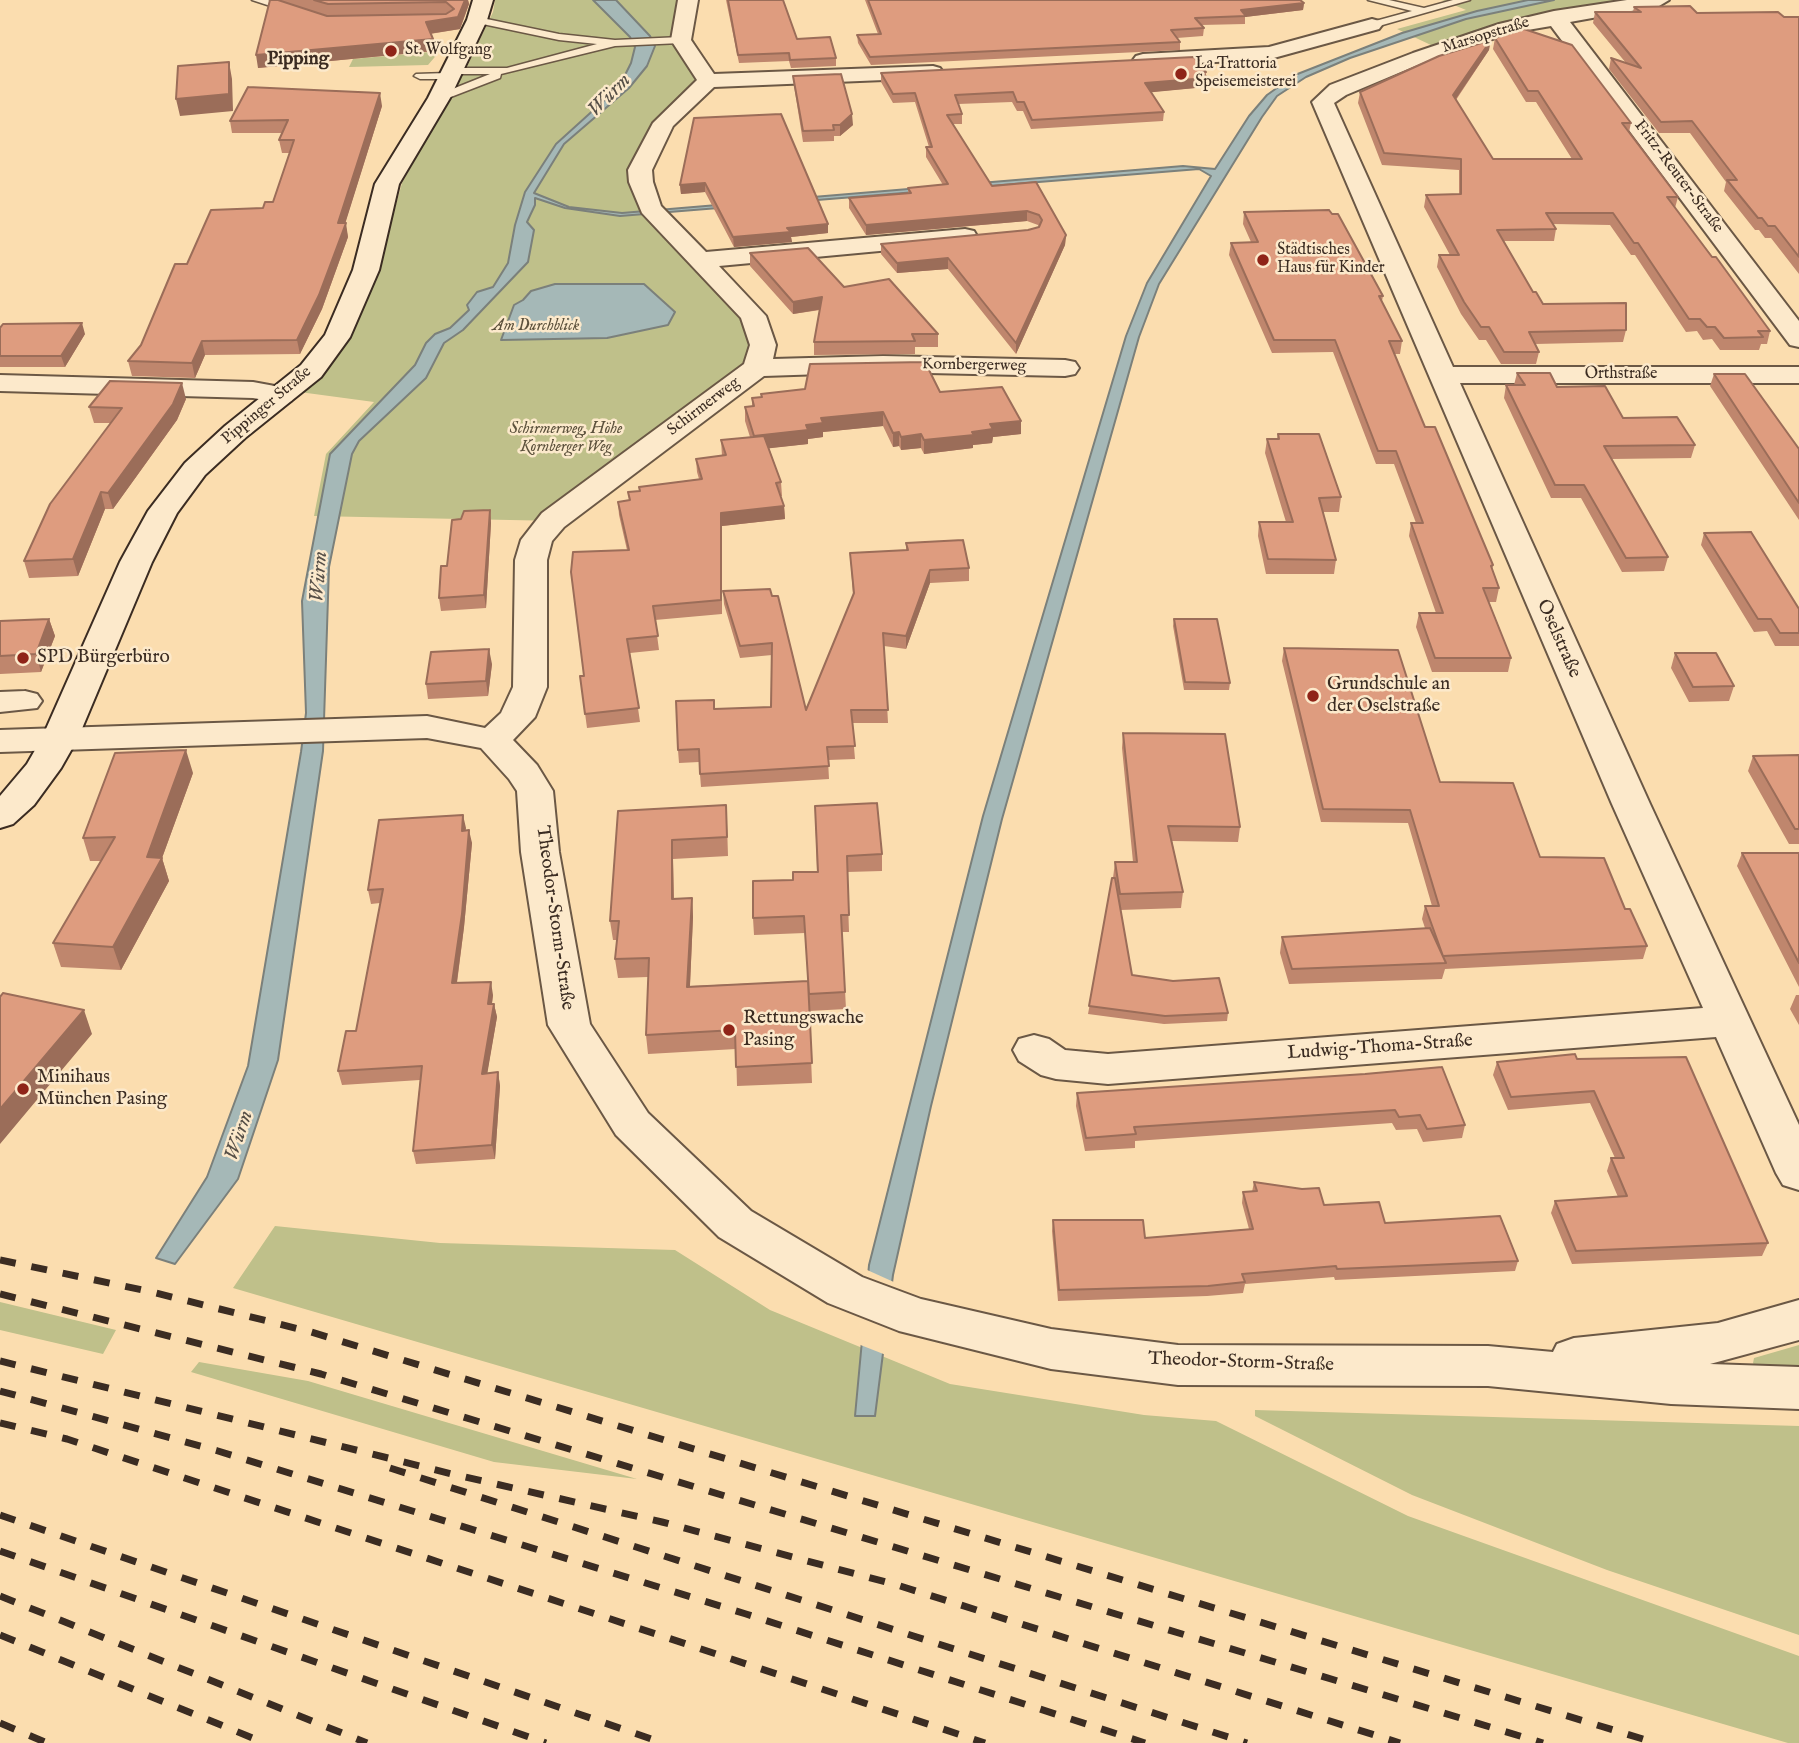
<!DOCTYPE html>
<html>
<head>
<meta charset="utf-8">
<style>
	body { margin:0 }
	canvas { display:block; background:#fbddaf }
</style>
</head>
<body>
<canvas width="1799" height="1743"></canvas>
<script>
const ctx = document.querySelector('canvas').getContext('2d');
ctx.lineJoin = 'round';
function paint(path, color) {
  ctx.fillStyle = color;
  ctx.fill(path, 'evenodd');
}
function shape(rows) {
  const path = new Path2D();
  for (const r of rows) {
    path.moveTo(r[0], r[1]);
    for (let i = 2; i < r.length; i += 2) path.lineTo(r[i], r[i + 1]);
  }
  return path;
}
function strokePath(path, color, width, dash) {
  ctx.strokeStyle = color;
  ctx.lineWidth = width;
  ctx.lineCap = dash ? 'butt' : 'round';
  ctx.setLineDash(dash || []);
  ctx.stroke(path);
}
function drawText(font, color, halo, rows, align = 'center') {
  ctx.font = font + ' "IM FELL English",serif';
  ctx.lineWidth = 5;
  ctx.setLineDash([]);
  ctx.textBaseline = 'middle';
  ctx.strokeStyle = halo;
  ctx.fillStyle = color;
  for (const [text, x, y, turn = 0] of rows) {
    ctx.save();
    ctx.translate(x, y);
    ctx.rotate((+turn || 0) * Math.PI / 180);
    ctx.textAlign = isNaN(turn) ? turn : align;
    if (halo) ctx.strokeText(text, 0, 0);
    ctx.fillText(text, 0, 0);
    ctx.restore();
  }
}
const green = shape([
	[495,0,697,0,692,37,716,81,671,124,646,172,655,204,760,317,758,369,559,521,314,516,326,454,374,402,292,391,378,269,402,183,463,75,493,12],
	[1442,0,1628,0,1433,46,1397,29,1466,10],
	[440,51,428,65,349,67,353,59],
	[275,1226,440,1243,675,1250,770,1310,950,1384,1144,1415,1216,1421,1408,1516,1799,1656,1799,1743,1788,1743,233,1288],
	[0,1302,116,1330,103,1354,0,1330],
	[1799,1345,1799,1373,1755,1366,1753,1363,1754,1358],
	[199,1362,308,1381,637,1479,494,1462,191,1372],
	[1255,1410,1799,1426,1799,1635,1607,1570,1412,1495,1255,1416]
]);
const water = shape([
	[593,0,616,0,650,36,655,46,647,66,629,88,564,144,534,193,569,207,622,213,1183,166,1215,169,1249,116,1267,95,1295,75,1402,33,1477,11,1528,0,1554,0,1466,19,1350,58,1306,77,1277,96,1262,117,1159,284,1139,337,1002,819,931,1106,893,1275,875,1416,855,1416,869,1265,983,816,1126,336,1147,283,1211,176,1199,169,620,216,565,208,535,198,535,205,527,222,534,230,528,262,463,330,444,343,426,378,359,441,352,454,329,567,323,751,278,1060,238,1179,175,1264,156,1258,207,1177,248,1066,301,752,306,713,302,601,330,454,415,365,426,343,435,334,450,328,469,310,467,305,477,292,493,287,508,263,515,225,525,192,536,175,556,144,619,87,631,63,635,47,630,37,593,0],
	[555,284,644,284,675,312,668,325,607,338,501,340,514,305,523,300,531,291,555,284]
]);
const pier = shape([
	[865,1269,896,1283,886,1355,858,1344]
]);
const service = shape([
	[252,0,268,0,300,11,295,14,252,0],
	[1368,0,1389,0,1424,8,1453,0,1470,0,1372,28,1368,27,1368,23,1412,11,1368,0],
	[477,17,559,34,615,40,681,37,686,40,681,43,615,46,501,74,500,78,443,100,435,100,435,96,490,74,455,74,454,78,450,79,420,79,414,76,416,74,447,73,448,69,452,68,507,68,597,44,559,40,473,22,473,18,477,17]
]);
const minor = shape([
	[678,0,698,0,691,40,714,74,933,66,940,68,943,72,940,76,933,78,714,87,673,126,652,170,653,182,661,206,706,252,965,229,974,231,977,236,974,241,965,243,719,266,766,316,776,345,773,359,883,356,1065,360,1075,362,1079,368,1075,374,1065,376,883,372,764,376,564,527,552,541,547,560,547,687,535,717,513,740,537,765,553,791,559,852,590,1024,648,1113,751,1211,862,1277,921,1299,1051,1329,1178,1345,1488,1346,1553,1352,1557,1344,1574,1338,1718,1323,1799,1300,1799,1340,1710,1364,1799,1367,1799,1409,1671,1404,1488,1386,1178,1385,1051,1369,899,1331,828,1303,719,1237,616,1135,548,1025,521,852,517,791,509,779,481,748,427,738,0,752,0,730,427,716,485,728,501,713,513,687,515,560,521,540,542,513,744,364,750,345,741,318,642,213,629,182,628,170,653,123,697,80,671,40,678,0],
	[1627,0,1669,0,1659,6,1570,22,1799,321,1799,347,1790,345,1551,26,1510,33,1427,61,1346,95,1334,103,1453,367,1799,367,1799,383,1460,383,1650,804,1799,1125,1799,1190,1783,1185,1776,1173,1716,1037,1108,1084,1056,1079,1041,1075,1019,1061,1013,1050,1019,1039,1034,1035,1049,1039,1065,1050,1108,1054,1703,1008,1612,804,1312,102,1330,85,1413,53,1499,24,1554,11,1627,0],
	[1372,19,1379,21,1382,25,1379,29,1270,59,1143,66,1136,64,1133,60,1136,56,1143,54,1269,47,1372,19],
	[0,375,253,382,291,389,295,395,291,401,281,403,253,398,0,391,0,375],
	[25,691,37,694,42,701,37,708,0,712,0,692,25,691]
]);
const secondary = shape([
	[473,0,493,0,487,20,450,98,399,184,379,270,350,337,321,377,245,438,205,475,177,513,152,562,78,738,61,768,34,805,13,824,0,828,0,796,27,764,42,738,120,562,148,511,185,463,225,426,301,365,325,335,353,270,375,184,428,98,467,20,473,0]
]);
const rail = shape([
	[0,1260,152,1292,311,1332,1656,1743],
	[0,1294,321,1374,1543,1743],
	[0,1361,452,1474,662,1522,897,1585,1400,1743],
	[0,1391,218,1451,746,1614,1145,1743],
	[0,1423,67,1439,985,1743],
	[390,1468,1247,1743],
	[0,1515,663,1743],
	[0,1551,546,1743],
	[0,1596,367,1743],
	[0,1635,265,1743],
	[0,1723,47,1743]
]);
const wall = shape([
	[270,0,468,0,469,4,460,29,430,34,433,39,434,51,258,68],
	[726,0,783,0,797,39,836,58,836,66,791,68,789,61,739,63],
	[865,0,1300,0,1304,3,1303,10,1245,17,1245,24,1201,25,1204,28,1203,36,1177,38,1180,42,1180,50,871,65,858,43,857,35,878,34],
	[1634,7,1697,13,1799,17,1799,274,1771,238,1765,238,1759,230,1755,230,1724,191,1726,182,1690,133,1659,133,1609,69,1611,58,1626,63,1593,23,1595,12,1633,12],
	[1495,38,1631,123,1629,132,1678,197,1675,208,1770,331,1767,344,1761,344,1759,350,1720,350,1712,339,1703,340,1697,331,1686,332,1635,255,1631,255,1610,225,1553,224,1556,229,1554,241,1504,241,1533,292,1543,304,1626,330,1623,342,1535,344,1539,352,1536,364,1501,364,1486,340,1479,340,1461,314,1437,267,1439,255,1450,255,1424,207,1426,195,1459,195,1459,170,1382,165,1358,103,1360,92,1489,50,1456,100,1493,159,1572,159,1536,102,1526,102,1493,49],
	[1206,72,1206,87,1150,92,1164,112,1163,121,1031,129,1023,111,1017,111,1012,102,958,104,962,114,962,124,953,124,992,186,1036,182,1066,235,1065,245,1016,354,948,269,897,273,881,254,881,244,1028,230,1039,227,1038,225,1027,221,866,235,849,208,849,198,908,193,908,188,943,185,926,157,926,147,929,147,915,102,893,103,881,82,881,73],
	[793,76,853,125,840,136,834,136,834,141,803,142,794,86],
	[382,106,345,223,348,237,322,309,300,354,205,355,195,378,132,376,128,361,141,345,187,264,273,202,290,153,282,153,279,140,283,133,232,133,230,121],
	[694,118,828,233,791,237,792,242,734,247,705,192,681,194,680,185],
	[1244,212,1383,296,1382,301,1402,341,1400,354,1394,354,1425,427,1493,565,1492,570,1499,588,1496,602,1489,602,1511,658,1508,672,1432,672,1416,627,1419,613,1436,613,1409,536,1411,523,1416,523,1394,464,1376,464,1333,352,1272,353,1229,255,1231,243,1251,242,1243,224],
	[750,253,844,287,938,334,938,347,915,347,915,354,814,355,814,342,820,310,793,314,750,266],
	[0,328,85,334,65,367,0,367],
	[1517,373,1557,387,1623,418,1695,445,1691,458,1611,459,1668,557,1664,571,1622,572,1581,498,1551,498,1504,398,1506,385,1514,385],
	[1714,374,1799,449,1799,520,1710,386],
	[940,392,1021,421,1021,434,993,437,992,443,973,445,973,448,924,454,921,448,901,450,899,446,893,447,883,426,823,432,823,437,808,439,808,444,769,448,781,482,782,496,781,496,784,506,785,519,722,526,722,614,655,620,659,650,630,653,640,722,587,728,580,676,583,676,627,550,619,515,618,502,629,500,628,492,639,491,639,487,699,479,697,472,696,459,722,456,721,440,750,437,745,421,745,407,752,407,752,398,761,398,761,394],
	[186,399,177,420,113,509,105,509,78,576,29,578,24,561,110,423,94,423,89,407],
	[1278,434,1341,497,1339,512,1323,512,1336,560,1334,574,1266,574,1258,536,1259,522,1286,522,1265,453,1267,439,1277,439],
	[490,510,491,523,486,608,441,611,439,598,461,519],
	[1704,533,1799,609,1799,646,1775,646,1767,631,1754,632,1701,545],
	[906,543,969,568,969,581,930,583,906,649,884,646,888,723,852,723,855,759,828,760,829,779,701,787,699,762,679,763,678,750,715,709,771,707,772,655,740,658,724,604,723,591,770,589,806,710,853,595,850,553,906,550],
	[49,619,55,636,41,672,0,674,0,621],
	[1174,619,1230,683,1229,690,1184,690,1173,626],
	[1284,648,1440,782,1540,857,1625,909,1647,946,1643,959,1445,969,1442,979,1289,984,1280,953,1282,937,1425,928,1422,919,1425,906,1432,906,1408,823,1321,822,1282,661],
	[1675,653,1734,686,1729,701,1689,702,1671,668],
	[492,664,488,696,428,699,426,684],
	[1123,733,1240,827,1238,842,1172,841,1183,892,1181,908,1120,910,1132,975,1228,1013,1227,1021,1164,1024,1088,1014,1113,878,1115,862,1133,862,1122,748],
	[1799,755,1799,844,1789,844,1748,771,1753,756],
	[193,773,162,858,169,881,121,970,61,967,53,943,101,861,90,861,83,838],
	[815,806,882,854,882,871,847,872,849,932,842,932,846,1009,809,1011,809,1005,812,1083,737,1086,736,1049,648,1054,646,1035,648,977,618,978,615,959,617,940,613,940,610,921,618,811,727,824,728,856,673,859,674,899,692,898,693,917,690,986,808,981,805,933,754,935,753,918,793,880,817,872],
	[463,815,465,830,472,843,464,927,457,983,493,995,492,1004,494,1004,497,1017,487,1073,498,1072,500,1086,495,1159,416,1164,413,1151,420,1080,342,1085,338,1071,356,1031,380,903,371,904,368,890],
	[1742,853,1799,853,1799,987,1737,866],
	[1796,995,1799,995,1799,1025,1790,1009],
	[1577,1059,1768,1243,1762,1256,1572,1264,1551,1213,1555,1201,1618,1197,1607,1171,1611,1158,1615,1158,1590,1103,1508,1110,1493,1075,1497,1062],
	[1365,1074,1465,1125,1462,1138,1423,1142,1417,1129,1396,1130,1392,1123,1135,1141,1135,1148,1085,1151,1076,1106,1077,1093],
	[1254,1182,1324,1205,1518,1261,1515,1271,1335,1280,1334,1277,1245,1284,1243,1293,1207,1296,1058,1301,1052,1231,1053,1220,1145,1238,1249,1229,1242,1203,1243,1192,1252,1192]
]);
const shadedWall = shape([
	[465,0,468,0,469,4,460,29,428,34,426,22,458,17],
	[1304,3,1303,10,1245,17,1246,16,1241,10],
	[433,39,434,51,258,68,256,55],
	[1491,40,1489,50,1451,106,1453,95],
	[229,62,232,79,233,111,180,116,176,99],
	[1207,78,1206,87,1144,93,1145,83],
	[380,93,382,106,341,237,338,223],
	[852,114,853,125,840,136,840,125],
	[705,183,705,192,681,194,680,185],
	[1027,211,1027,221,866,235,866,225],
	[346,223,348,237,322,309,300,354,297,340],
	[828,224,828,233,791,237,792,242,734,247,733,237,787,228],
	[1066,235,1065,245,1016,354,1016,343],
	[948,258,948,269,897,273,897,263],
	[822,297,823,309,793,314,793,302],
	[82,323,85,334,65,367,61,356],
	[202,341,205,355,195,378,192,363],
	[182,383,186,399,177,420,113,509,108,493],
	[883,412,883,426,823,432,823,437,808,439,808,444,754,450,754,436,806,425,821,418],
	[1021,421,1021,434,993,437,992,443,973,445,973,448,924,454,924,440,972,432,990,424],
	[899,432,899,446,893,447,893,433],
	[921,434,921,448,901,450,901,437],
	[101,492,105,509,78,576,73,559],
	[784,506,785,519,722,526,722,614,721,513],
	[490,510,491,523,486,608,484,595],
	[930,570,930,583,906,649,906,636],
	[49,619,55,636,41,672,36,654],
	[489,649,492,664,488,696,486,681],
	[186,750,193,773,162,858,169,881,121,970,113,947],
	[463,815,466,828,464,844,462,831],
	[469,830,472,843,464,927,455,996,452,983],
	[672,840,673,859,674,918,672,899],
	[692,898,693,917,689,1006,687,987],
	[491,982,493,995,490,1017,488,1004],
	[494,1004,497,1017,485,1087,482,1074],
	[84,1010,92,1034,0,1144,0,1109],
	[498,1072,500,1086,495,1159,492,1145]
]);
const building = shape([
	[270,0,278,0,327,16,446,14,454,9,446,2,328,4,314,0,465,0,458,17,426,22,433,39,256,55,270,0],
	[728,0,783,0,797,39,830,37,836,58,790,60,789,53,738,55,728,0],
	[868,0,1300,0,1304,3,1241,10,1246,16,1195,18,1204,28,1171,30,1180,42,870,57,857,35,881,34,868,0],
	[1690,6,1697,13,1778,12,1784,17,1799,17,1799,257,1775,226,1768,226,1762,218,1758,218,1727,180,1737,180,1692,121,1661,122,1611,58,1641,68,1595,12,1641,12,1634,7,1690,6],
	[1524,29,1572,45,1631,123,1622,123,1678,197,1667,197,1712,257,1716,257,1770,331,1758,331,1763,337,1724,338,1715,327,1707,327,1700,319,1689,319,1638,243,1634,243,1613,213,1546,213,1556,229,1497,230,1533,292,1536,292,1543,304,1626,303,1626,330,1529,332,1539,352,1504,352,1489,327,1481,327,1464,302,1439,255,1459,255,1426,195,1461,194,1461,159,1384,153,1360,92,1439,56,1491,40,1453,95,1493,159,1582,159,1538,91,1528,91,1495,38,1524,29],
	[1194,57,1206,72,1202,72,1207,78,1145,83,1164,112,1032,120,1024,102,1017,102,1013,92,955,95,962,114,947,115,992,186,1036,182,1066,235,1016,343,948,258,897,263,881,244,1028,230,1039,227,1042,220,1039,215,1027,211,866,225,849,198,911,193,908,188,948,184,926,147,932,147,915,93,893,94,881,73,1194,57],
	[229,62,229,94,176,99,178,66,229,62],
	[841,74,852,114,840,125,833,125,834,130,803,131,793,76,841,74],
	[248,87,380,93,338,223,346,223,319,295,297,340,202,341,192,363,128,361,141,345,175,264,187,264,211,210,263,208,265,202,273,202,294,140,279,140,288,120,230,121,248,87],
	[781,114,828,224,787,228,791,232,733,237,705,183,680,185,694,118,781,114],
	[1329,210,1332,214,1338,214,1383,296,1379,296,1402,341,1389,341,1425,427,1435,427,1493,565,1491,566,1499,588,1483,588,1511,658,1435,658,1419,613,1443,613,1411,523,1423,523,1396,451,1378,451,1335,340,1274,340,1231,243,1258,242,1244,212,1329,210],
	[808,248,844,287,889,279,938,334,912,334,915,341,814,342,822,297,793,302,750,253,808,248],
	[82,323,61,356,0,356,0,328,3,324,82,323],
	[925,362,940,392,1002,387,1021,421,990,424,993,429,972,432,974,435,924,440,921,434,901,437,899,432,893,433,883,412,821,418,823,423,806,425,808,430,754,436,745,407,754,406,752,398,762,397,761,394,805,389,810,364,925,362],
	[1517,373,1550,373,1557,387,1605,386,1623,418,1677,417,1695,445,1604,446,1668,557,1626,558,1584,485,1555,485,1506,385,1525,385,1517,373],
	[1714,374,1745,374,1799,449,1799,503,1714,374],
	[110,381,182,383,173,404,108,493,101,492,73,559,24,561,50,504,122,408,89,407,110,381],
	[1278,434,1319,434,1341,497,1319,498,1336,560,1268,559,1259,522,1293,522,1267,439,1279,439,1278,434],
	[764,436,781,482,776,483,784,506,721,513,721,600,653,606,658,636,627,639,639,708,585,714,580,676,584,676,571,572,573,552,629,550,618,502,630,500,628,492,640,491,639,487,702,479,696,459,726,455,721,440,764,436],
	[490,510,484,595,439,598,441,566,447,566,452,520,461,519,464,511,490,510],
	[1751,532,1799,609,1799,633,1780,633,1771,619,1758,619,1704,533,1751,532],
	[963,540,969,568,930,570,906,636,883,633,888,710,851,710,855,746,827,747,829,766,700,774,699,749,678,750,676,701,714,700,714,709,771,707,772,643,740,646,723,591,770,589,772,596,778,596,806,710,854,593,850,553,908,550,906,543,963,540],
	[49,619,36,654,0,656,0,621,49,619],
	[1174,619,1217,619,1230,683,1185,682,1174,619],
	[1284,648,1398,650,1440,782,1513,783,1540,857,1604,858,1625,909,1630,909,1647,946,1443,956,1425,906,1439,906,1410,810,1323,809,1284,648],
	[489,649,486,681,426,684,431,652,489,649],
	[1675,653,1716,653,1734,686,1693,687,1675,653],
	[1123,733,1225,734,1240,827,1168,826,1183,892,1120,894,1115,862,1137,862,1123,733],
	[186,750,147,857,162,858,113,947,53,943,115,837,83,838,115,753,186,750],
	[1799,755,1799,829,1795,829,1753,756,1799,755],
	[877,803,882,854,847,856,849,915,841,915,845,992,809,994,804,916,753,918,753,881,793,880,793,872,818,872,815,806,877,803],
	[726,805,727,837,672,840,672,899,692,898,687,987,808,981,812,1063,736,1067,735,1030,646,1035,649,958,615,959,619,921,610,921,618,811,726,805],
	[463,815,462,831,469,830,462,914,452,983,491,982,488,1004,494,1004,482,1074,498,1072,492,1145,413,1151,422,1066,338,1071,346,1031,356,1031,383,889,368,890,379,820,463,815],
	[1742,853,1799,853,1799,963,1742,853],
	[1112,878,1115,878,1132,975,1173,981,1219,978,1228,1013,1165,1016,1089,1006,1112,878],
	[1430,928,1446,963,1292,969,1282,937,1430,928],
	[3,993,84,1010,0,1109,0,997,3,993],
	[1575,1054,1577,1059,1686,1057,1768,1243,1576,1251,1555,1201,1627,1196,1611,1158,1624,1158,1594,1091,1511,1097,1497,1062,1575,1054],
	[1442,1067,1465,1125,1427,1129,1420,1115,1399,1117,1395,1110,1134,1127,1136,1134,1086,1138,1077,1093,1365,1074,1442,1067],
	[1254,1182,1302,1189,1319,1188,1324,1205,1379,1202,1385,1223,1500,1216,1518,1261,1337,1269,1336,1266,1242,1274,1245,1282,1208,1286,1059,1290,1053,1220,1143,1220,1145,1238,1253,1229,1243,1192,1257,1191,1254,1182]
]);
const markers = [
	[391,51,7,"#8f2418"],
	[1181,74,7,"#8f2418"],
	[1263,260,7,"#8f2418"],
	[23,658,7,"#8f2418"],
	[1313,696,7,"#8f2418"],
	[729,1030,7,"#8f2418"],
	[23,1089,7,"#8f2418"]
];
const farStreetnames = [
	["Marsopstraße",1486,36,-17],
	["Fritz-Reuter-Straße",1678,177,53],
	["Kornbergerweg",974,366,1],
	["Orthstraße",1621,375],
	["Pippinger Straße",267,406,-40],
	["Schirmerweg",704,407,-37]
];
const farPoinames = [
	["St. Wolfgang",405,51],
	["La Trattoria",1195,65],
	["Speisemeisterei",1195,83],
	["Städtisches",1277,251],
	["Haus für Kinder",1277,269]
];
const farParknames = [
	["Am Durchblick",536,327],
	["Schirmerweg, Höhe",566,430],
	["Kornberger Weg",566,448]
];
const farQuarternames = [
	["Pipping",298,60]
];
const streetNames = [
	["Oselstraße",1558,639,66],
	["Theodor-Storm-Straße",554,918,82],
	["Ludwig-Thoma-Straße",1380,1048,-4],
	["Theodor-Storm-Straße",1241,1363,2]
];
const poiNames = [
	["SPD Bürgerbüro",37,658],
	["Grundschule an",1327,685],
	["der Oselstraße",1327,707],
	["Rettungswache",743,1019],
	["Pasing",743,1041],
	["Minihaus",37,1078],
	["München Pasing",37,1100]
];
const waterNames = [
	["Würm",610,96,-46],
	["Würm",320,577,-86],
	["Würm",240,1136,-72]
];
paint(green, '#bfc08a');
paint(water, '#a5b8b7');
strokePath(water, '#7b807b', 2);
paint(pier, '#fbddaf');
strokePath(service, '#6b5845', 3);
strokePath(minor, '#6b5845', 4);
strokePath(secondary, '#3b2c22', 4);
paint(service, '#fce9cb');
paint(minor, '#fce9cb');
paint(secondary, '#fce9cb');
strokePath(rail, '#3b2c22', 7, [16, 16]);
paint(wall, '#bf866d');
paint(shadedWall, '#9b6d59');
paint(building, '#de9c7f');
strokePath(building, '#9b6d59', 2);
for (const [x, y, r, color] of markers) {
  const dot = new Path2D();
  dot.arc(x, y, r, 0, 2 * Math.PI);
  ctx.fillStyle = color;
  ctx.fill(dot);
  strokePath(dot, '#fce9cb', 2.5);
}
drawText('16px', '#3b2c22', '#fce9cb', farStreetnames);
drawText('16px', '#3b2c22', '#fce9cb', farPoinames, 'left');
drawText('italic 16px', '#5c513c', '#fce9cb', farParknames);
drawText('bold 19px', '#3b2c22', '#fce9cb', farQuarternames);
drawText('19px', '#3b2c22', '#fce9cb', streetNames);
drawText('19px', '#3b2c22', '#fce9cb', poiNames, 'left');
drawText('italic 21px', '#564f47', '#fce9cb', waterNames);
</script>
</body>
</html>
